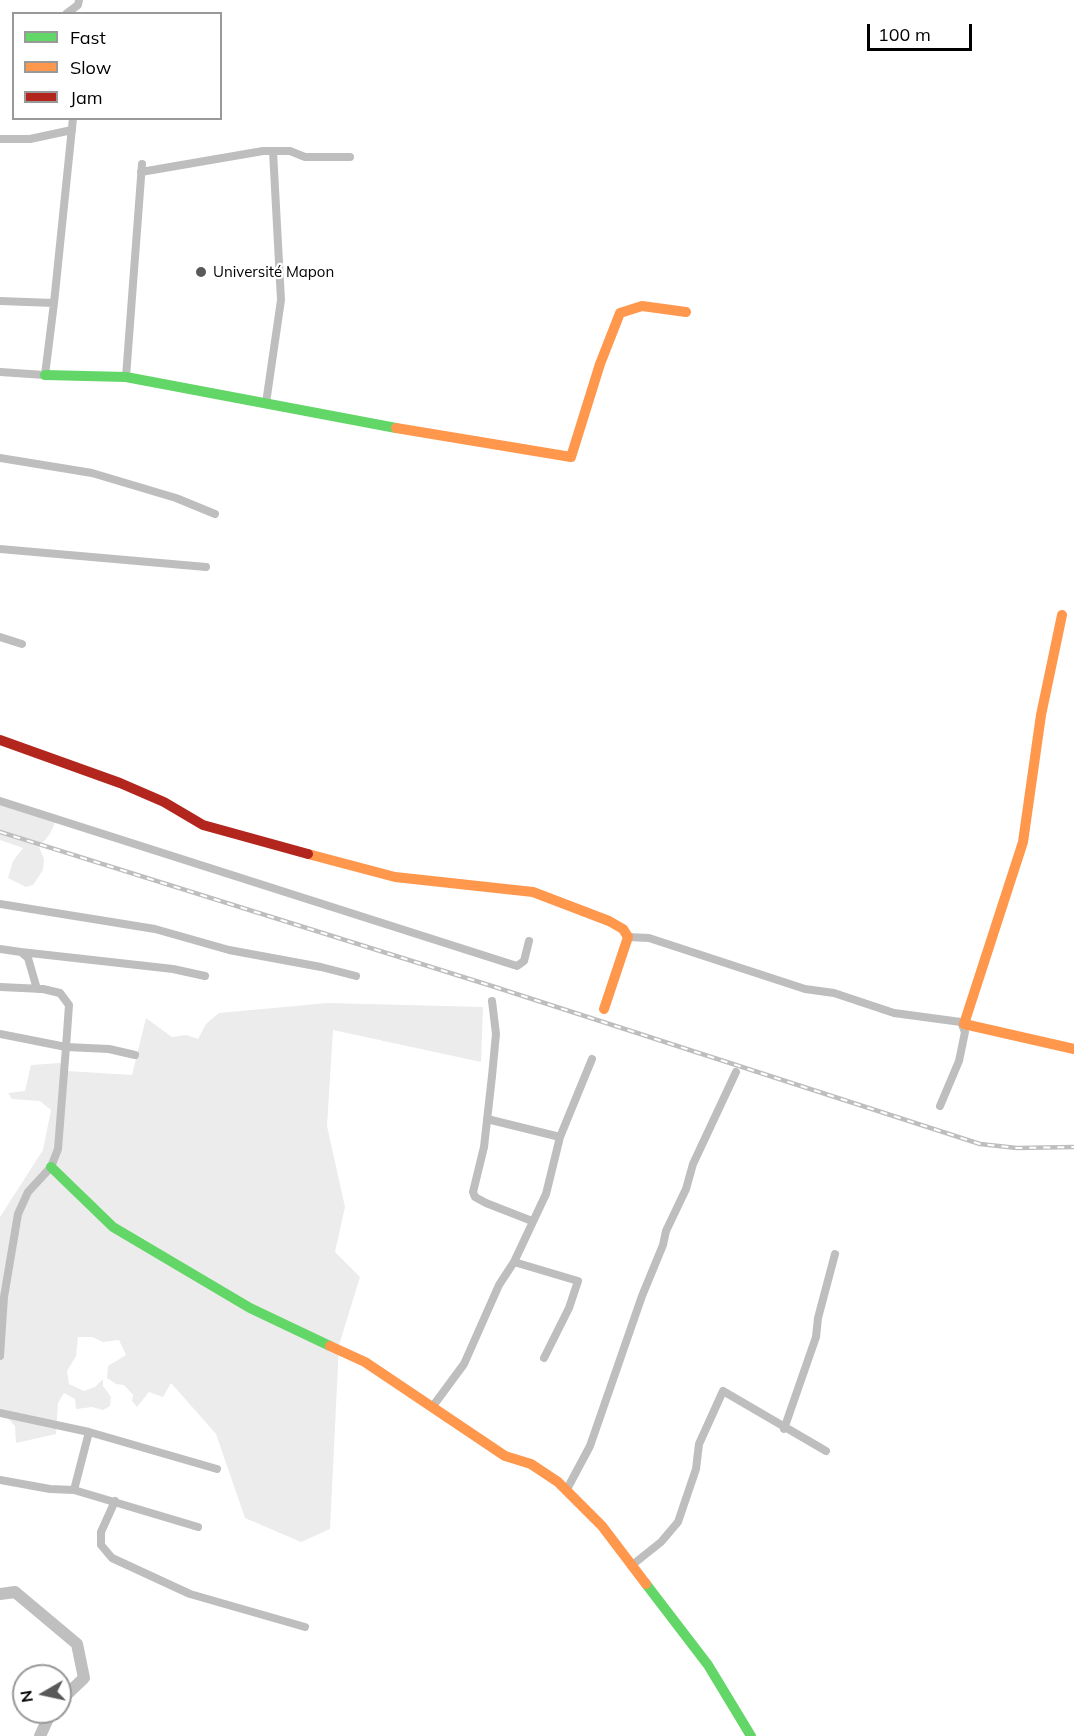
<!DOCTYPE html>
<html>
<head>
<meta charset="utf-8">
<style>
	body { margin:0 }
	#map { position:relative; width:1074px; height:1736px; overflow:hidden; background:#fff; font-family:Mulish,sans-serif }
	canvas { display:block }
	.legend { position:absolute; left:12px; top:12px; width:210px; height:108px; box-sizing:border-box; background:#fff; border:2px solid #999; margin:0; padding:8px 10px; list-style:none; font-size:18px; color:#000 }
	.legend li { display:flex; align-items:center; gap:12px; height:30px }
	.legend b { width:30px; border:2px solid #999 }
	.north { position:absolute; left:12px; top:1664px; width:60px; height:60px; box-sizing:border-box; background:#fff; border:2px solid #999; border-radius:50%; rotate:261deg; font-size:16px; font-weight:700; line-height:24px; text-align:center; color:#000 }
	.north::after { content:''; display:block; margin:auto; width:21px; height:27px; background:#595959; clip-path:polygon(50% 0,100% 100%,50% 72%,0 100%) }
	.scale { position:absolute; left:867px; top:24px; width:105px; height:27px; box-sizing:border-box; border:3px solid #000; border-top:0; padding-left:8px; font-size:18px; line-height:21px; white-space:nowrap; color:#000; -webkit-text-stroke:4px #fff; paint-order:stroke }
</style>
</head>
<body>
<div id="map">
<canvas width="1074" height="1736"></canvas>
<ul class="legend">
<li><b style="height:8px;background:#63d668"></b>Fast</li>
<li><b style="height:8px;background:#ff974d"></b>Slow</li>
<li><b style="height:8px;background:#b3261e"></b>Jam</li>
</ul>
<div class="north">N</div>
<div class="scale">100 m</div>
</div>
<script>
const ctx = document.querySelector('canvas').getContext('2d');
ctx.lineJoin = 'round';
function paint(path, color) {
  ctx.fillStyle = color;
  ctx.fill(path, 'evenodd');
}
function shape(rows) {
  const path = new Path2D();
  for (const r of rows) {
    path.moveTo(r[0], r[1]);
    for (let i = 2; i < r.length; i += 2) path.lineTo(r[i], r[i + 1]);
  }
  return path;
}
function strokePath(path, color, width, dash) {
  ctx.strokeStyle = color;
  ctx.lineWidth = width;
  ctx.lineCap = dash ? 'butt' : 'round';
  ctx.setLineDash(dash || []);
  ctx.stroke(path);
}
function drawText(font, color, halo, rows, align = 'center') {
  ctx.font = font + ' Mulish,sans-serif';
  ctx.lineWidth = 4.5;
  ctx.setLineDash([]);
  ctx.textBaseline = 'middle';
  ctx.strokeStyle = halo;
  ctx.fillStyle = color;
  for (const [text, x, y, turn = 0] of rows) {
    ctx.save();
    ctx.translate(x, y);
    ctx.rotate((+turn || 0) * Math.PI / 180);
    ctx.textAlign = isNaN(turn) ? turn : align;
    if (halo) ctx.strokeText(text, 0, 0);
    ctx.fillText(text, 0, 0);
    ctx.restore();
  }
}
const green = shape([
	[0,800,57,818,50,834,39,847,44,859,43,870,33,885,26,887,8,878,13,861,23,848,0,840],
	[328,1003,483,1007,481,1062,333,1030,327,1126,345,1207,335,1252,360,1277,339,1345,330,1529,301,1542,245,1518,216,1434,171,1383,163,1397,149,1392,137,1407,132,1401,133,1395,124,1385,116,1384,107,1378,108,1366,126,1355,119,1340,103,1342,92,1337,78,1337,76,1356,67,1371,69,1384,84,1391,95,1387,103,1379,103,1386,111,1397,110,1406,103,1410,92,1407,76,1409,75,1399,64,1393,58,1403,56,1434,16,1443,15,1426,0,1410,0,1217,43,1150,51,1110,40,1101,12,1099,8,1093,25,1091,31,1065,60,1063,67,1071,132,1075,146,1018,172,1037,186,1035,198,1039,206,1024,219,1013]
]);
const river = shape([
	[0,1594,15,1592,77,1644,84,1678,60,1701],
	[40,1736,51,1712]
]);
const street = shape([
	[66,14,78,5,79,0],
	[0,139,30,139,72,130],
	[141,172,263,151,290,151,305,157,350,157],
	[0,301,54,303,45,375,0,372],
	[54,303,73,118],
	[126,377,142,164],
	[266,403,281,300,273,151],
	[0,458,92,473,176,498,215,514],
	[0,549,206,567],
	[0,637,22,644],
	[0,801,517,966,524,961,529,941],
	[0,904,155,929,229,950,321,967,356,976],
	[628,937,649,938,805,989,834,993,894,1013,961,1022,965,1032,959,1061,940,1106],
	[0,949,21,952,28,958,37,989],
	[21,952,173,969,205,976],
	[0,987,43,989,60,993,69,1005,66,1047,109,1049,135,1055],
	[492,1001,496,1034,492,1076,484,1147,473,1192,475,1197,486,1203,532,1221],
	[0,1034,66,1047,58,1149,51,1167,28,1192,18,1214,4,1297,0,1356],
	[487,1119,560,1137],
	[514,1262,578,1281,569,1308,544,1358],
	[433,1406,464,1364,499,1285,514,1262,546,1194,560,1137,592,1059],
	[0,1413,89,1432,217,1469],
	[784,1429,816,1337,818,1318,835,1254],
	[0,1480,50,1489,74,1490,198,1527],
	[74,1490,89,1432],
	[566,1491,590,1446,642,1296,663,1245,666,1231,686,1189,693,1164,736,1072],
	[115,1501,101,1532,101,1545,112,1558,190,1594,305,1627],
	[631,1566,661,1542,678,1522,696,1469,699,1444,723,1391,826,1451]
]);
const fast = shape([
	[45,375,126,377,396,428],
	[51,1167,113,1227,250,1308,330,1346],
	[646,1584,708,1665,751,1736]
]);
const slow = shape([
	[396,428,571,457,600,364,620,313,642,306,686,312],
	[1062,615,1041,715,1023,842,964,1024,1074,1049],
	[308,854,395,877,533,892,609,921,623,929,628,937,604,1009],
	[330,1346,365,1362,505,1456,531,1464,558,1482,602,1526,646,1584]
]);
const jam = shape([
	[0,740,120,783,164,802,203,825,308,854]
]);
const rail = shape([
	[0,832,495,987,980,1144,1017,1148,1074,1147]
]);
const markers = [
	[201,272,6,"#595959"]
];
const poiNames = [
	["Université Mapon",213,272]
];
paint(green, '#ececec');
strokePath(river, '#bfbfbf', 12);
strokePath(street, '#bebebe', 8);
strokePath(fast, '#63d668', 10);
strokePath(slow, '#ff974d', 10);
strokePath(jam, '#b3261e', 10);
strokePath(rail, '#bebebe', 4.5);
strokePath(rail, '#fff', 2, [7]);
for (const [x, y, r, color] of markers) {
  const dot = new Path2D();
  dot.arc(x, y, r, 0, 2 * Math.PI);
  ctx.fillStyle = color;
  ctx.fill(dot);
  strokePath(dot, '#fff', 2);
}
drawText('15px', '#000', '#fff', poiNames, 'left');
</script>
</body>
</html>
